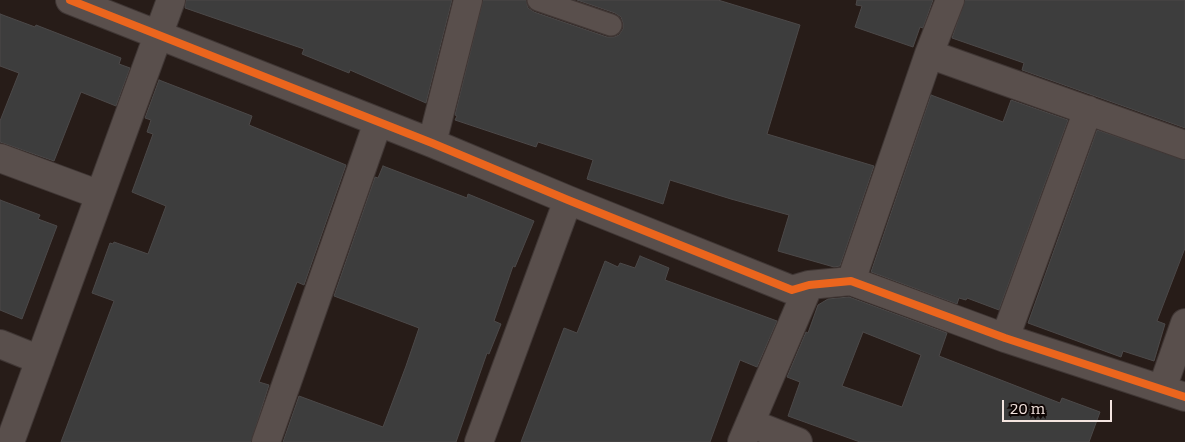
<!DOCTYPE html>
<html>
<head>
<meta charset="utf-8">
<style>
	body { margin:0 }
	#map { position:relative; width:1185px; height:442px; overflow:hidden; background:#271c18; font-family:Bitter,serif }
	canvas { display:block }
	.scale { position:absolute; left:1002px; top:400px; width:110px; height:22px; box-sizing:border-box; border:2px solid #f4e5e0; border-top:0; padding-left:6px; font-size:15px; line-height:18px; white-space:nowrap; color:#f4e5e0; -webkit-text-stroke:4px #0f0604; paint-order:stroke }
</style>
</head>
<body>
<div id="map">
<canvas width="1185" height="442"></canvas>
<div class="scale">20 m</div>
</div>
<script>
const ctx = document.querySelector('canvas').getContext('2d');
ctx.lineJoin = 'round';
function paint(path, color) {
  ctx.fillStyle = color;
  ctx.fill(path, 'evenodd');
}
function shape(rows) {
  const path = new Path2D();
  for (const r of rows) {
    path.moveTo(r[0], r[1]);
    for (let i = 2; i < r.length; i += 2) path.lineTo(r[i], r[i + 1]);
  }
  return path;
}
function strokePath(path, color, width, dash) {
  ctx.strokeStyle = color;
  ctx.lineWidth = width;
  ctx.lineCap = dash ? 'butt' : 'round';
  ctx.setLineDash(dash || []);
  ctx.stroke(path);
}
const building = shape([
	[186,0,452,0,426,103,350,70,349,73,302,54,304,49,185,8,186,0],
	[483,0,526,0,528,8,534,12,607,37,614,37,619,35,623,29,623,23,621,17,615,13,577,0,718,0,800,25,767,134,874,166,840,266,834,267,778,251,789,215,731,199,670,180,663,204,587,179,593,160,538,142,536,147,455,120,457,116,455,115,483,0],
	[857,0,933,0,923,28,920,27,913,47,855,27,862,6,856,5,857,0],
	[965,0,1185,0,1185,128,1022,70,1024,63,952,38,965,0],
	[0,14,35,27,36,25,121,58,119,64,130,68,116,106,81,92,54,161,0,142,0,121,19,73,0,66,0,14],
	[159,80,252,116,249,125,346,165,304,285,297,282,259,382,269,385,251,442,61,442,114,301,92,293,110,243,113,244,114,242,148,254,166,206,132,192,153,134,147,132,151,120,145,118,159,80],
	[931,95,1003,122,1011,100,1068,120,999,310,967,298,966,300,959,298,957,304,871,272,931,95],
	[1097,130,1185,160,1185,248,1157,321,1165,324,1154,361,1123,351,1121,357,1028,323,1097,130],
	[383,166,467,198,468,194,534,221,515,267,513,266,494,321,501,324,489,354,487,353,456,442,283,442,299,396,383,427,406,366,419,328,334,296,375,177,378,178,383,166],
	[0,200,40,215,38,219,57,226,22,319,0,310,0,200],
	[640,256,669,268,665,280,777,321,757,367,740,360,710,442,521,442,564,328,577,333,605,261,618,267,620,263,635,268,640,256],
	[849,297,947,333,939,356,1060,403,1062,398,1100,412,1089,442,860,442,788,416,800,382,787,377,806,332,808,333,818,305,828,299,849,297],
	[863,332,921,355,902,407,842,386,863,332]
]);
const lane = shape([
	[538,0,611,25]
]);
const street = shape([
	[70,0,432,143,568,200,792,290,809,285,851,281,1005,338,1185,397],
	[929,54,1185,145],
	[432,143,468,0],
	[0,158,100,195],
	[851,281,929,54,950,0],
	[1005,338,1088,110],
	[0,344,40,360],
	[1162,389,1185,323],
	[750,423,798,442],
	[10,442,171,0],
	[266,442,378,122],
	[479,442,568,200],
	[742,442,809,285]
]);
const cycleway = shape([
	[70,0,432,143,568,200,792,290,809,285,851,281,1005,338,1185,397]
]);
paint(building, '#3d3d3d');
strokePath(building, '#4c4949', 1);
strokePath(lane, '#403735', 24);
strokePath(street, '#403735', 30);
strokePath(lane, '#594f4c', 21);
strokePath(street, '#594f4c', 28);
strokePath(cycleway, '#eb651d', 8);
</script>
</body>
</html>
